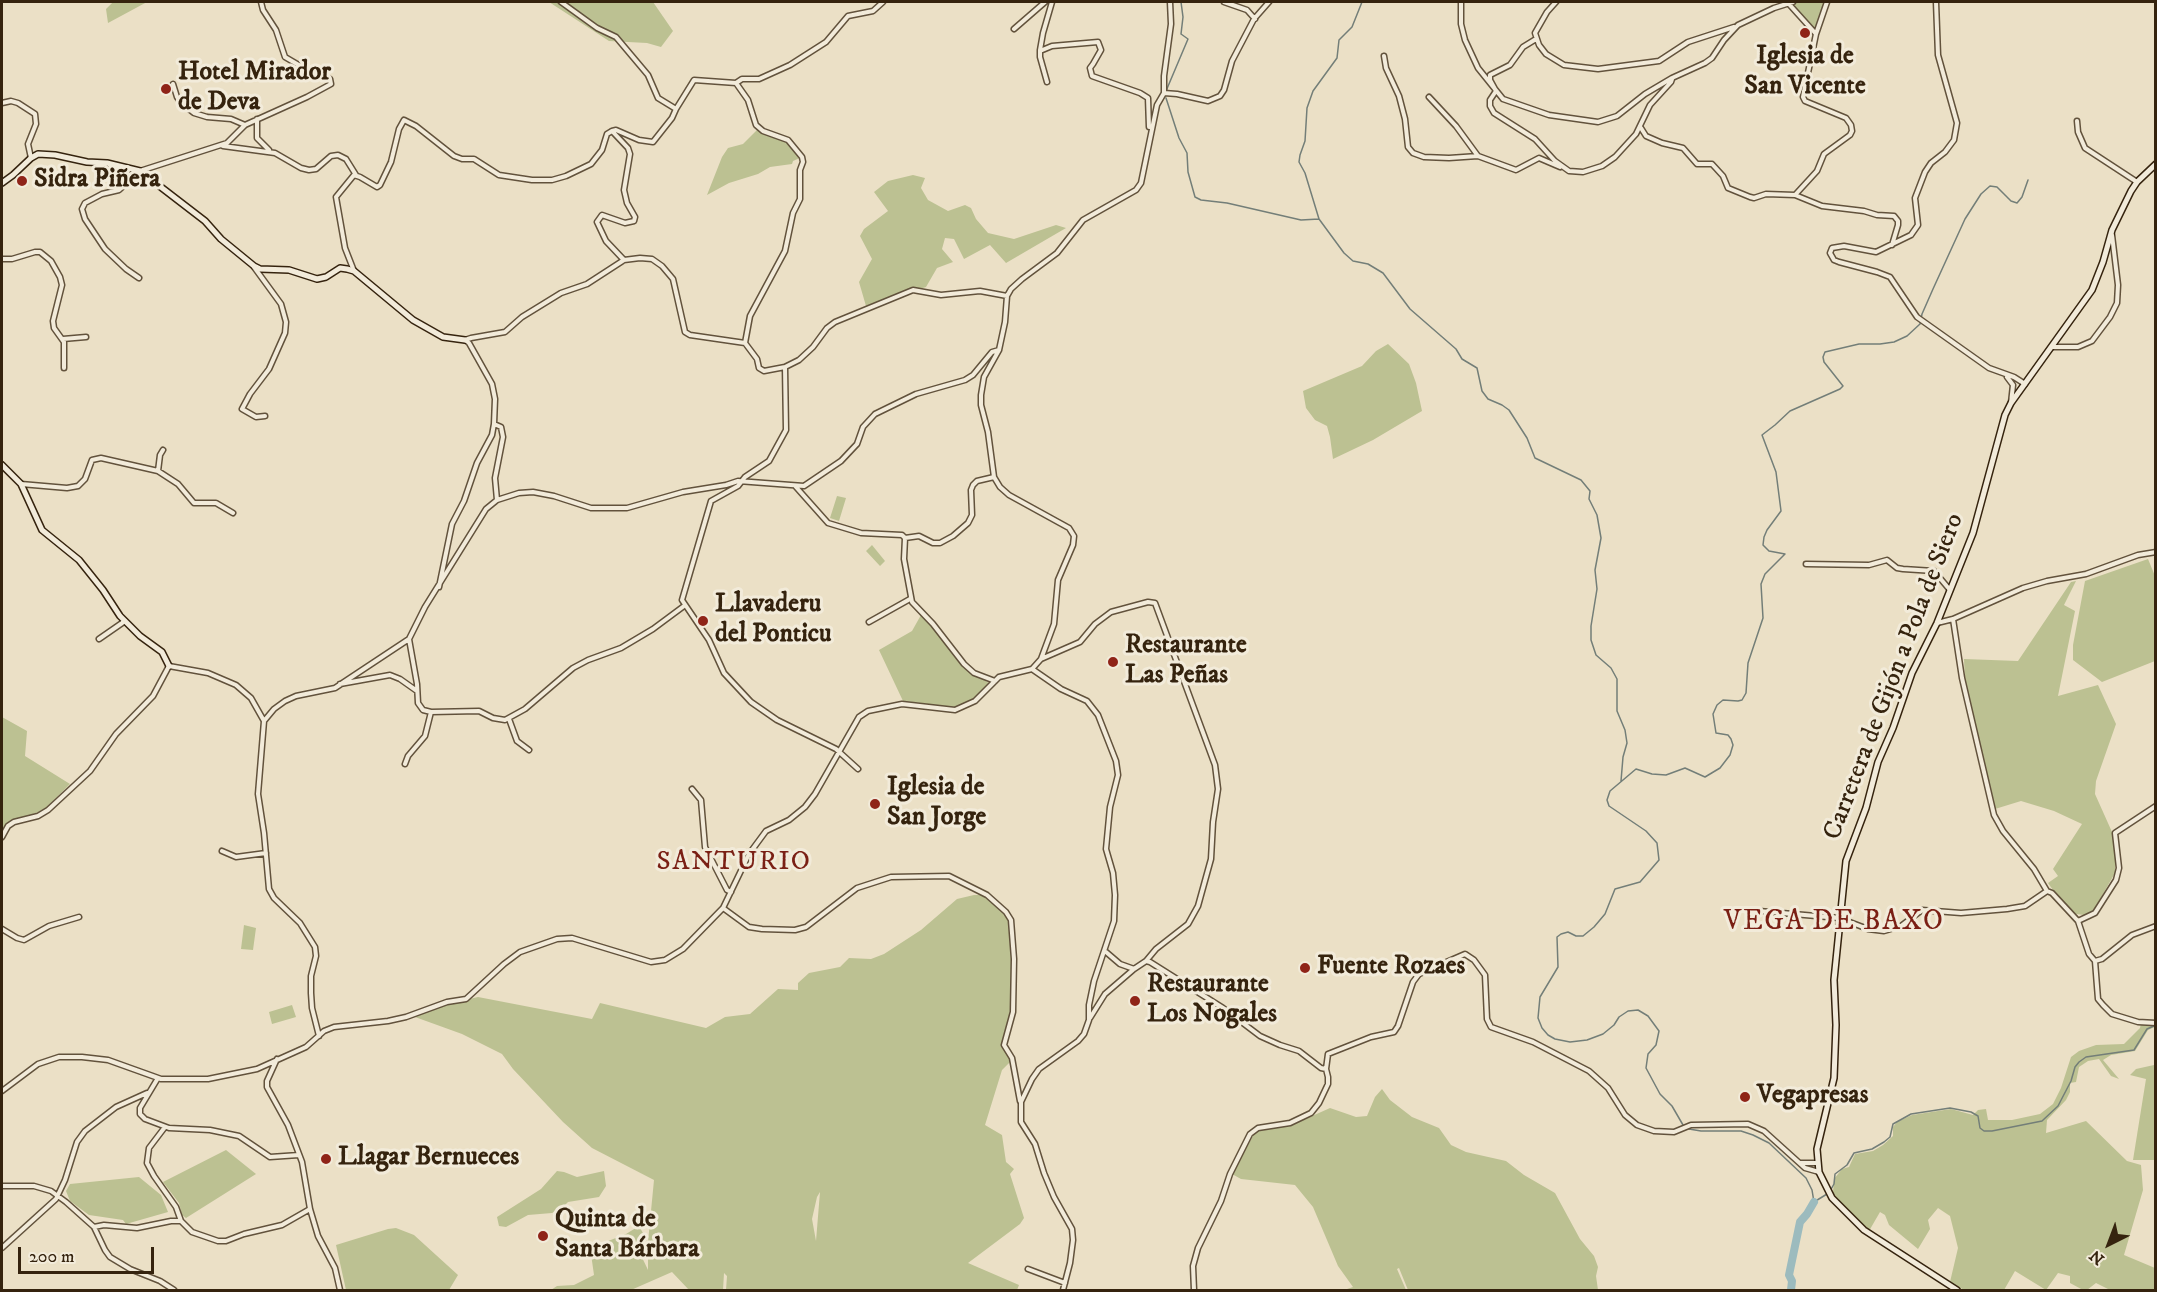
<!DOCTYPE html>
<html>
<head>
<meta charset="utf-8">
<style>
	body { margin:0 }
	#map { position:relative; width:2157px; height:1292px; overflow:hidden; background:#ebe0c6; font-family:"IM FELL DW Pica",serif }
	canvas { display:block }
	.frame { position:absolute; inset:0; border:3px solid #35230e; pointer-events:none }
	.north { position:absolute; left:2079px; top:1214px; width:60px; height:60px; -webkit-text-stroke:4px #f2ebda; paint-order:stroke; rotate:222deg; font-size:16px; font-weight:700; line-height:24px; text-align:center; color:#35230e }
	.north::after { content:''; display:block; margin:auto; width:21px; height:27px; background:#35230e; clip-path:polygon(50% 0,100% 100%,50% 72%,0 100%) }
	.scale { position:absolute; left:18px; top:1247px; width:136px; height:27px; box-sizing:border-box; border:3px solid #35230e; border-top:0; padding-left:8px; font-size:18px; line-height:21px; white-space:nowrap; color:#35230e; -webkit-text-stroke:4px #f2ebda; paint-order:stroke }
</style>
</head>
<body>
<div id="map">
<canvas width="2157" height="1292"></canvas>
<div class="frame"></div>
<div class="north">N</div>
<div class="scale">200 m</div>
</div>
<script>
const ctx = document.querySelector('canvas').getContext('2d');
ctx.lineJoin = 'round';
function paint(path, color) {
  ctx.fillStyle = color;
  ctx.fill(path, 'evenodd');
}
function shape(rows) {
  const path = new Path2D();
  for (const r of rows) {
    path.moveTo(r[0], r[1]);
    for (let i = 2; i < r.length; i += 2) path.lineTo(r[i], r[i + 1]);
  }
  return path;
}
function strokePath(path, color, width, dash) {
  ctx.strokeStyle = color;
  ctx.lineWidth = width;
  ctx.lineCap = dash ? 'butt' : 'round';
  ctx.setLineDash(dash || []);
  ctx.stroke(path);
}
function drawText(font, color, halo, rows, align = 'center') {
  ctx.font = font + ' "IM FELL DW Pica",serif';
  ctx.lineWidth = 6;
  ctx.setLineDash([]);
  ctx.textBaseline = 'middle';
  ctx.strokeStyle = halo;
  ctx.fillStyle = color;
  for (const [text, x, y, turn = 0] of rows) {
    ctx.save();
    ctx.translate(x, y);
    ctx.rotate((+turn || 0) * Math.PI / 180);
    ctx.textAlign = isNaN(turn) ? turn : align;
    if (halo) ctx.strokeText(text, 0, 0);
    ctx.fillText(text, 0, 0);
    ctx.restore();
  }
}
const green = shape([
	[113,2,147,2,108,23,106,9],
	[549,2,653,2,673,31,661,47,647,43,609,41],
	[1793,2,1827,2,1816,34,1788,3],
	[759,128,788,140,802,157,793,161,792,164,770,167,758,174,729,183,707,195,722,157,728,148,743,144],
	[913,175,925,178,921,188,928,200,948,211,965,205,971,208,976,219,988,233,1014,239,1056,225,1066,228,1006,263,990,245,964,259,954,239,945,238,942,249,953,262,937,268,926,287,866,306,859,282,872,259,860,236,864,229,888,211,874,192,888,181],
	[1388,344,1409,364,1416,383,1422,411,1373,440,1333,459,1330,437,1327,426,1315,420,1306,408,1303,391,1362,366,1376,351],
	[837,496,846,498,839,521,830,518],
	[872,545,885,561,880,566,866,551],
	[2148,559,2155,576,2155,661,2102,682,2073,660,2073,645,2085,581],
	[2076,581,2064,605,2075,611,2058,696,2098,685,2116,724,2096,781,2095,794,2112,832,2116,854,2115,873,2092,913,2084,915,2076,914,2060,900,2048,883,2058,876,2053,869,2082,824,2054,811,2021,801,1995,809,1965,681,1964,659,2018,661,2071,582],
	[921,615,937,631,965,668,989,683,987,688,967,703,956,707,945,708,922,703,903,701,879,650,912,631],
	[2,717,27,731,25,756,70,784,44,810,8,823,2,837],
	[974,895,987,895,1006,912,1011,920,1013,1012,1004,1045,1002,1046,1012,1060,1002,1070,985,1125,1002,1135,1006,1162,1014,1169,1010,1174,1024,1218,1020,1224,968,1263,1019,1285,1017,1290,726,1290,727,1276,724,1273,723,1290,689,1290,672,1272,631,1290,551,1290,557,1286,574,1285,594,1275,591,1254,598,1245,626,1234,639,1226,648,1242,654,1180,592,1148,563,1122,513,1069,502,1054,462,1034,415,1017,444,1005,478,997,592,1019,600,1003,706,1028,725,1017,750,1014,778,989,798,990,798,983,809,973,840,967,849,958,871,959,884,954,921,930,957,899],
	[820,1192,816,1241,812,1219,817,1197],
	[648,1243,648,1270,638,1249],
	[244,925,256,928,253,950,241,949],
	[292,1005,296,1017,272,1024,269,1012],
	[2142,1019,2155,1022,2155,1027,2148,1030,2135,1051,2111,1055,2103,1060,2119,1079,2111,1076,2099,1059,2088,1061,2079,1067,2076,1082,2070,1083,2070,1092,2066,1100,2047,1120,2046,1133,2086,1121,2127,1161,2141,1165,2143,1190,2124,1255,2155,1268,2155,1290,2110,1290,2096,1283,2087,1290,2083,1290,2070,1283,2070,1276,2058,1273,2046,1290,2015,1271,2004,1290,1964,1290,1950,1282,1958,1248,1950,1216,1938,1208,1928,1220,1930,1229,1918,1249,1889,1225,1885,1215,1880,1212,1869,1231,1842,1204,1833,1193,1834,1179,1842,1169,1849,1167,1855,1154,1873,1151,1883,1145,1893,1136,1893,1127,1897,1122,1912,1115,1951,1109,1973,1115,1978,1110,1986,1109,1988,1120,2012,1120,2040,1114,2053,1104,2061,1088,2071,1057,2079,1051,2096,1045,2124,1044,2140,1028],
	[2155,1062,2155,1160,2133,1160,2146,1079,2130,1075,2136,1069,2154,1065],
	[1382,1089,1390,1100,1412,1117,1439,1128,1451,1145,1466,1152,1506,1161,1524,1175,1555,1193,1580,1239,1594,1256,1598,1267,1596,1276,1598,1290,1563,1290,1555,1289,1552,1290,1408,1290,1399,1268,1397,1269,1406,1290,1344,1290,1353,1287,1338,1266,1313,1207,1295,1185,1241,1179,1232,1174,1255,1132,1267,1128,1290,1126,1330,1108,1356,1117,1367,1116,1375,1097],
	[226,1150,256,1174,186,1218,182,1215,179,1203,163,1182],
	[557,1171,564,1172,577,1177,604,1171,606,1186,599,1197,568,1202,560,1210,552,1213,528,1215,506,1227,499,1226,497,1217,541,1189],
	[139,1177,161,1195,168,1212,126,1224,123,1220,89,1215,70,1201,66,1191,70,1184],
	[396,1228,414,1235,458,1275,449,1290,346,1290,336,1245,388,1229]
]);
const stream = shape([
	[1166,91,1188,39,1181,34,1183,17,1181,2],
	[1166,98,1179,138,1187,153,1188,172,1195,197,1201,200,1227,203,1301,220,1319,219,1344,253,1353,261,1368,264,1383,273,1410,309,1456,349,1462,359,1477,368,1482,391,1488,399,1502,405,1509,410,1527,438,1535,458,1581,480,1590,491,1589,499,1597,515,1601,538,1595,570,1597,589,1591,626,1591,640,1596,655,1611,668,1617,679,1617,711,1625,730,1627,743,1623,757,1621,781],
	[1319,219,1305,173,1299,162,1300,155,1305,141,1307,108,1313,91,1337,58,1339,40,1352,27,1362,2],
	[1830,1191,1834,1184,1835,1174,1847,1165,1854,1153,1872,1149,1884,1142,1890,1137,1893,1124,1911,1114,1950,1108,1971,1112,1978,1116,1980,1128,1984,1131,1992,1131,2042,1121,2058,1106,2071,1081,2075,1067,2079,1062,2086,1057,2134,1050,2147,1029,2156,1025],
	[1827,1194,1814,1202,1812,1190,1806,1178,1769,1143,1753,1135,1741,1131,1701,1131,1689,1129,1683,1125,1672,1106,1660,1094,1646,1068,1648,1054,1656,1045,1659,1031,1648,1016,1638,1010,1628,1011,1619,1017,1614,1025,1603,1034,1587,1040,1570,1042,1555,1039,1548,1035,1542,1028,1538,1018,1540,997,1558,967,1557,937,1561,934,1568,932,1576,936,1583,936,1594,927,1605,914,1615,889,1640,882,1659,860,1657,843,1646,831,1609,806,1607,800,1610,791,1636,769,1652,774,1666,775,1685,768,1705,777,1720,768,1730,755,1733,745,1731,739,1728,735,1716,733,1713,714,1717,705,1723,700,1738,701,1742,700,1746,693,1748,663,1763,618,1761,584,1765,574,1785,554,1769,551,1763,545,1764,537,1767,530,1781,511,1776,472,1762,435,1775,425,1790,411,1840,389,1843,386,1824,362,1823,357,1825,352,1859,344,1880,344,1894,342,1907,336,1920,324,1922,314,1933,289,1965,219,1981,194,1990,186,1997,187,2011,201,2017,203,2022,197,2028,180]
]);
const river = shape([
	[1791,1290,1792,1281,1789,1275,1800,1222,1807,1214,1814,1202]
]);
const street = shape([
	[561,2,597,28,616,37,648,75,658,98,676,109,672,118,653,142,639,140,616,130,612,131,628,148,630,154,624,190,627,203,635,217,634,221,625,223,602,215,597,222,606,241,624,260],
	[1224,2,1247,10,1255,19],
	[1461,2,1461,24,1465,40,1478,68,1503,99,1549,115,1598,122,1617,116,1645,94,1672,78,1705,63,1712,58,1724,40,1738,25,1774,8,1793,2],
	[1556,2,1547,12,1535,33,1539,45,1546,54,1564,65,1598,69,1659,61,1688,42,1734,27],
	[1936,2,1938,55,1957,123,1954,140,1945,152,1931,163,1925,172,1915,198,1918,225,1911,235,1876,252,1844,246,1832,248,1830,253,1834,260,1839,262,1877,272,1890,277,1917,317,1989,368,2014,377,2025,384],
	[1788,3,1816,34],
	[1014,29,1045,2],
	[1536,39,1523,47,1510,65,1490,75,1490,80,1496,91,1490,100,1490,106,1494,113,1535,139,1555,161,1569,171,1583,172,1602,166,1615,157,1636,134,1650,105,1671,82,1672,79],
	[1040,50,1043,33,1052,2],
	[1384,56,1386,68,1399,96,1405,119,1408,147,1413,153,1424,157,1449,158,1478,156,1516,170,1539,158,1560,167],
	[1093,64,1090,68,1092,76,1140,93,1148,98,1149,127],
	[1047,82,1040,57,1040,51,1052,46,1098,42,1101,50,1093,64],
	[736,83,742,79,759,79,790,65,826,42,848,16,873,11,883,2],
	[173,84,177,97,181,103,194,113,207,117,231,119,245,125],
	[1164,93,1164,76,1171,24,1170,2],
	[1429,97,1456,126,1478,156],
	[2,103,11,101,18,103,35,114,36,124,28,144,31,158],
	[676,109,694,80,736,83,748,100,756,125,763,131,788,140,802,157,803,162,800,170,800,199,793,213,785,251,750,316,745,343],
	[257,119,257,138,269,150],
	[2077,121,2078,132,2085,148,2137,182],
	[1641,128,1646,136,1662,143,1683,148,1697,164,1712,164,1723,176,1728,188,1750,197,1754,198,1766,194,1795,195,1822,206,1864,211,1877,215,1894,216,1898,221,1898,225,1892,245],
	[223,146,275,153,301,168,309,170,316,169,331,156,338,155,346,159,356,175],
	[1795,195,1817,171,1824,154,1850,135,1852,131,1851,125,1846,118,1805,101,1803,97,1816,34,1827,2],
	[2,259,12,259,35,252,40,252,51,261,60,277,62,285,53,321,54,328,64,342,64,368],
	[254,267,281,304,286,322,285,333,269,369,250,394,242,409,256,417,265,416],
	[354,271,345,248,336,197,354,175,360,177,377,187,380,185,391,162,399,129,404,120,416,126,454,156,462,159,474,159,499,175,532,180,552,180,566,176,591,164,602,150,607,134,612,131],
	[139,278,126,269,105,249,85,219,82,209,85,203,102,194,119,190,140,171,227,143,245,125,307,97,331,84,330,79,309,71,285,57,276,30,263,10,261,2],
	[63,339,86,337],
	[2052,347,2078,347,2092,341,2110,317,2117,303,2118,285,2112,235],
	[785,367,786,430,769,461,745,477,738,486,711,501,682,600,709,640,724,673,751,702,777,720,836,749,858,769],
	[2007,377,2013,385,2011,403],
	[494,424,501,427,503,437,495,478,497,500],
	[158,471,160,455,163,450],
	[21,484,67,488,78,486,85,479,92,460,101,458,158,471,178,484,194,503,216,503,233,513],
	[796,487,828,523,861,533,902,535,905,538,904,559,912,602,933,624,964,664,974,673,995,681],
	[905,538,919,536,933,543,940,543,953,536,968,523,972,515,971,490,973,485,977,481,994,477],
	[1806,564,1869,565,1887,560,1897,568,1903,569,1934,571,1950,590],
	[439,587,452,524,464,501,477,463,492,435,494,424,495,399,492,384,469,343,465,340,471,338,505,332,522,317,561,293,587,284,624,260,640,258,652,259,662,266,673,279,685,332,690,335,745,343,757,359,759,368,764,371,785,367,799,360,813,347,827,328,835,322,913,290,941,295,980,291,1007,296],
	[1953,619,1962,678,1994,815,2003,831,2034,869,2047,891,2052,893,2078,921,2089,954,2095,961,2098,999,2103,1005,2112,1014,2138,1022,2156,1023],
	[869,622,910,599],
	[1937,623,1953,619,2023,588,2047,581,2086,574,2138,555,2156,552],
	[99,639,125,621],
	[409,639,417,684,418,703,423,710,431,712,479,711,493,718,505,720,525,709,573,668,588,660,621,648,653,629,684,606],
	[1041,659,1080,642,1095,624,1111,612,1148,602,1155,603,1215,765,1218,789,1213,822,1211,859,1198,906,1188,924,1156,949,1146,961],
	[1032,669,1041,659,1054,624,1058,580,1073,545,1074,536,1069,528,1009,495,1000,487,994,477,988,432,981,405,981,395,984,377,999,350,1005,322,1007,296,1011,289,1022,279,1057,253,1083,220,1136,190,1141,183,1157,105,1164,93,1177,94,1208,101,1220,96,1224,90,1232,61,1254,19,1269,2],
	[1032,669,1061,689,1087,701,1098,715,1116,761,1118,775,1110,807,1106,849,1113,873,1115,895,1114,921,1094,981,1089,1005,1089,1020,1084,1034,1078,1041,1039,1069,1032,1079,1021,1102,1021,1122,1035,1144,1044,1173,1054,1197,1072,1229,1073,1240,1070,1263,1063,1290],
	[340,684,390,675,400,679,417,691],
	[509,719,517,741,529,750],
	[264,721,274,709,285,701,296,696,335,688,409,639,425,607,486,509,497,500,519,493,533,492,554,496,591,508,627,508,683,492,726,485,738,481,804,486,841,461,857,444,863,427,875,414,916,394,965,380,973,375,992,352,999,350],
	[405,764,408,756,425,736,431,712],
	[692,789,701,800,705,847,727,890,731,892],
	[2,837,8,826,14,822,38,816,48,810,90,771,116,734,153,696,169,666,208,673,236,685,251,698,264,721,258,794,264,833,269,889,274,898,300,923,315,947,316,956,311,976,311,993,312,1008,319,1036],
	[222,851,236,857,266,853],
	[723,908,749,927,762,929,795,930,806,927,857,888,891,877,949,876,987,895,1006,912,1011,920,1014,959,1013,1012,1004,1045,1012,1058,1020,1101],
	[1759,911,1839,918,1868,929,1884,931,1901,926,1922,910,1961,913,2007,909,2025,906,2047,891],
	[2078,921,2095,913,2116,880,2119,868,2115,833,2156,806],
	[2,929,17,938,24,940,49,926,79,917],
	[1106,952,1120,964,1134,969],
	[2095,961,2102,959,2132,935,2156,926],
	[1090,1018,1105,994,1134,969,1146,961,1150,962,1223,1008,1260,1036,1280,1045,1299,1051,1321,1068,1326,1069],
	[277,1059,267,1081,267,1087,288,1125,302,1162,310,1209,318,1236,335,1268,340,1290],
	[158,1078,140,1108,140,1114,145,1119,169,1128,210,1130,239,1136,270,1157,299,1155],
	[2,1091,38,1064,59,1057,82,1057,108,1060,161,1079,208,1079,257,1069,306,1047,324,1031,334,1027,388,1021,406,1017,447,1002,466,999,504,964,520,952,557,939,572,938,651,962,665,960,683,949,723,908,749,854,766,831,789,820,805,807,815,794,859,717,868,711,902,704,955,710,975,701,999,677,1032,669],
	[165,1127,149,1148,147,1163,154,1176,176,1207,181,1221,192,1232,218,1241,226,1241,244,1234,282,1225,310,1209],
	[1800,1163,1817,1163],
	[2,1186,34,1186,51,1191,66,1202,94,1227,105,1250,110,1257,130,1269,160,1281,174,1290],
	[94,1227,104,1225,137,1228,171,1221,181,1221],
	[2,1248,56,1199,65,1180,77,1142,85,1131,116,1107,147,1093],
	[1028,1269,1065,1283],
	[1194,1290,1193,1266,1198,1248,1221,1201,1230,1174,1250,1134,1258,1128,1290,1123,1311,1113,1319,1103,1328,1084,1328,1077,1326,1069,1328,1054,1371,1037,1394,1032,1398,1026,1413,982,1419,974,1465,954,1474,960,1485,975,1487,1019,1491,1027,1533,1042,1589,1071,1608,1088,1625,1115,1637,1125,1654,1131,1674,1132,1691,1125,1748,1124,1764,1131,1805,1168,1819,1172]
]);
const secondary = shape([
	[2,183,13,175,31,158,38,154,55,155,87,162,107,163,140,171,205,221,221,239,254,266,260,269,289,270,317,279,326,277,340,268,347,269,354,271,413,320,443,337,465,340],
	[2,465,21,484,42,530,79,560,103,590,120,616,140,636,162,652,169,666],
	[1957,1290,1864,1230,1832,1198,1819,1172,1817,1149,1834,1078,1836,1025,1834,980,1846,861,1866,808,1878,762,1893,728,1912,673,1937,623,1973,533,2005,415,2011,403,2092,290,2103,262,2112,230,2131,191,2137,182,2156,164]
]);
const markers = [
	[1805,33,6,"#8f2418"],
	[166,89,6,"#8f2418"],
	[22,181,6,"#8f2418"],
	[703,621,6,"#8f2418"],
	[1113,662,6,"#8f2418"],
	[875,804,6,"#8f2418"],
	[1305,968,6,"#8f2418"],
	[1135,1001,6,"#8f2418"],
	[1745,1097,6,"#8f2418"],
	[326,1159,6,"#8f2418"],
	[543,1236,6,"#8f2418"]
];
const poiNames = [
	["Iglesia de",1805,58,"center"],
	["San Vicente",1805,88,"center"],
	["Hotel Mirador",178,74],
	["de Deva",178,104],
	["Sidra Piñera",34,181],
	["Llavaderu",715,606],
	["del Ponticu",715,636],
	["Restaurante",1125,647],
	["Las Peñas",1125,677],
	["Iglesia de",887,789],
	["San Jorge",887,819],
	["Fuente Rozaes",1317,968],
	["Restaurante",1147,986],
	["Los Nogales",1147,1016],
	["Vegapresas",1757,1097],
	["Llagar Bernueces",338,1159],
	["Quinta de",555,1221],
	["Santa Bárbara",555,1251]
];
const streetNames = [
	["Carretera de Gijón a Pola de Siero",1895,677,-69]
];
const neighbourhoodNames = [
	["SANTURIO",734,863]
];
const quarterNames = [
	["VEGA DE BAXO",1834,923]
];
paint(green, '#bcc192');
strokePath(stream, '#737e78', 1.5);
strokePath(river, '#9cbbbe', 8);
strokePath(street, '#62523c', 7);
strokePath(secondary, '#35230e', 8);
strokePath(street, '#f2ebda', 4);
strokePath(secondary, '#f2ebda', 5);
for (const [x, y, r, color] of markers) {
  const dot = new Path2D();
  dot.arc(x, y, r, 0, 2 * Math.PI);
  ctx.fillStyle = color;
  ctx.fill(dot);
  strokePath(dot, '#f2ebda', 2);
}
drawText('bold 26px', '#35230e', '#f2ebda', poiNames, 'left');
drawText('26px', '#35230e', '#f2ebda', streetNames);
ctx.letterSpacing = '1.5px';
drawText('27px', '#7a1f14', '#f2ebda', neighbourhoodNames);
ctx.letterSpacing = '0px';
ctx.letterSpacing = '1.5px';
drawText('28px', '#7a1f14', '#f2ebda', quarterNames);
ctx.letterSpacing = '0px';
</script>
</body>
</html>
